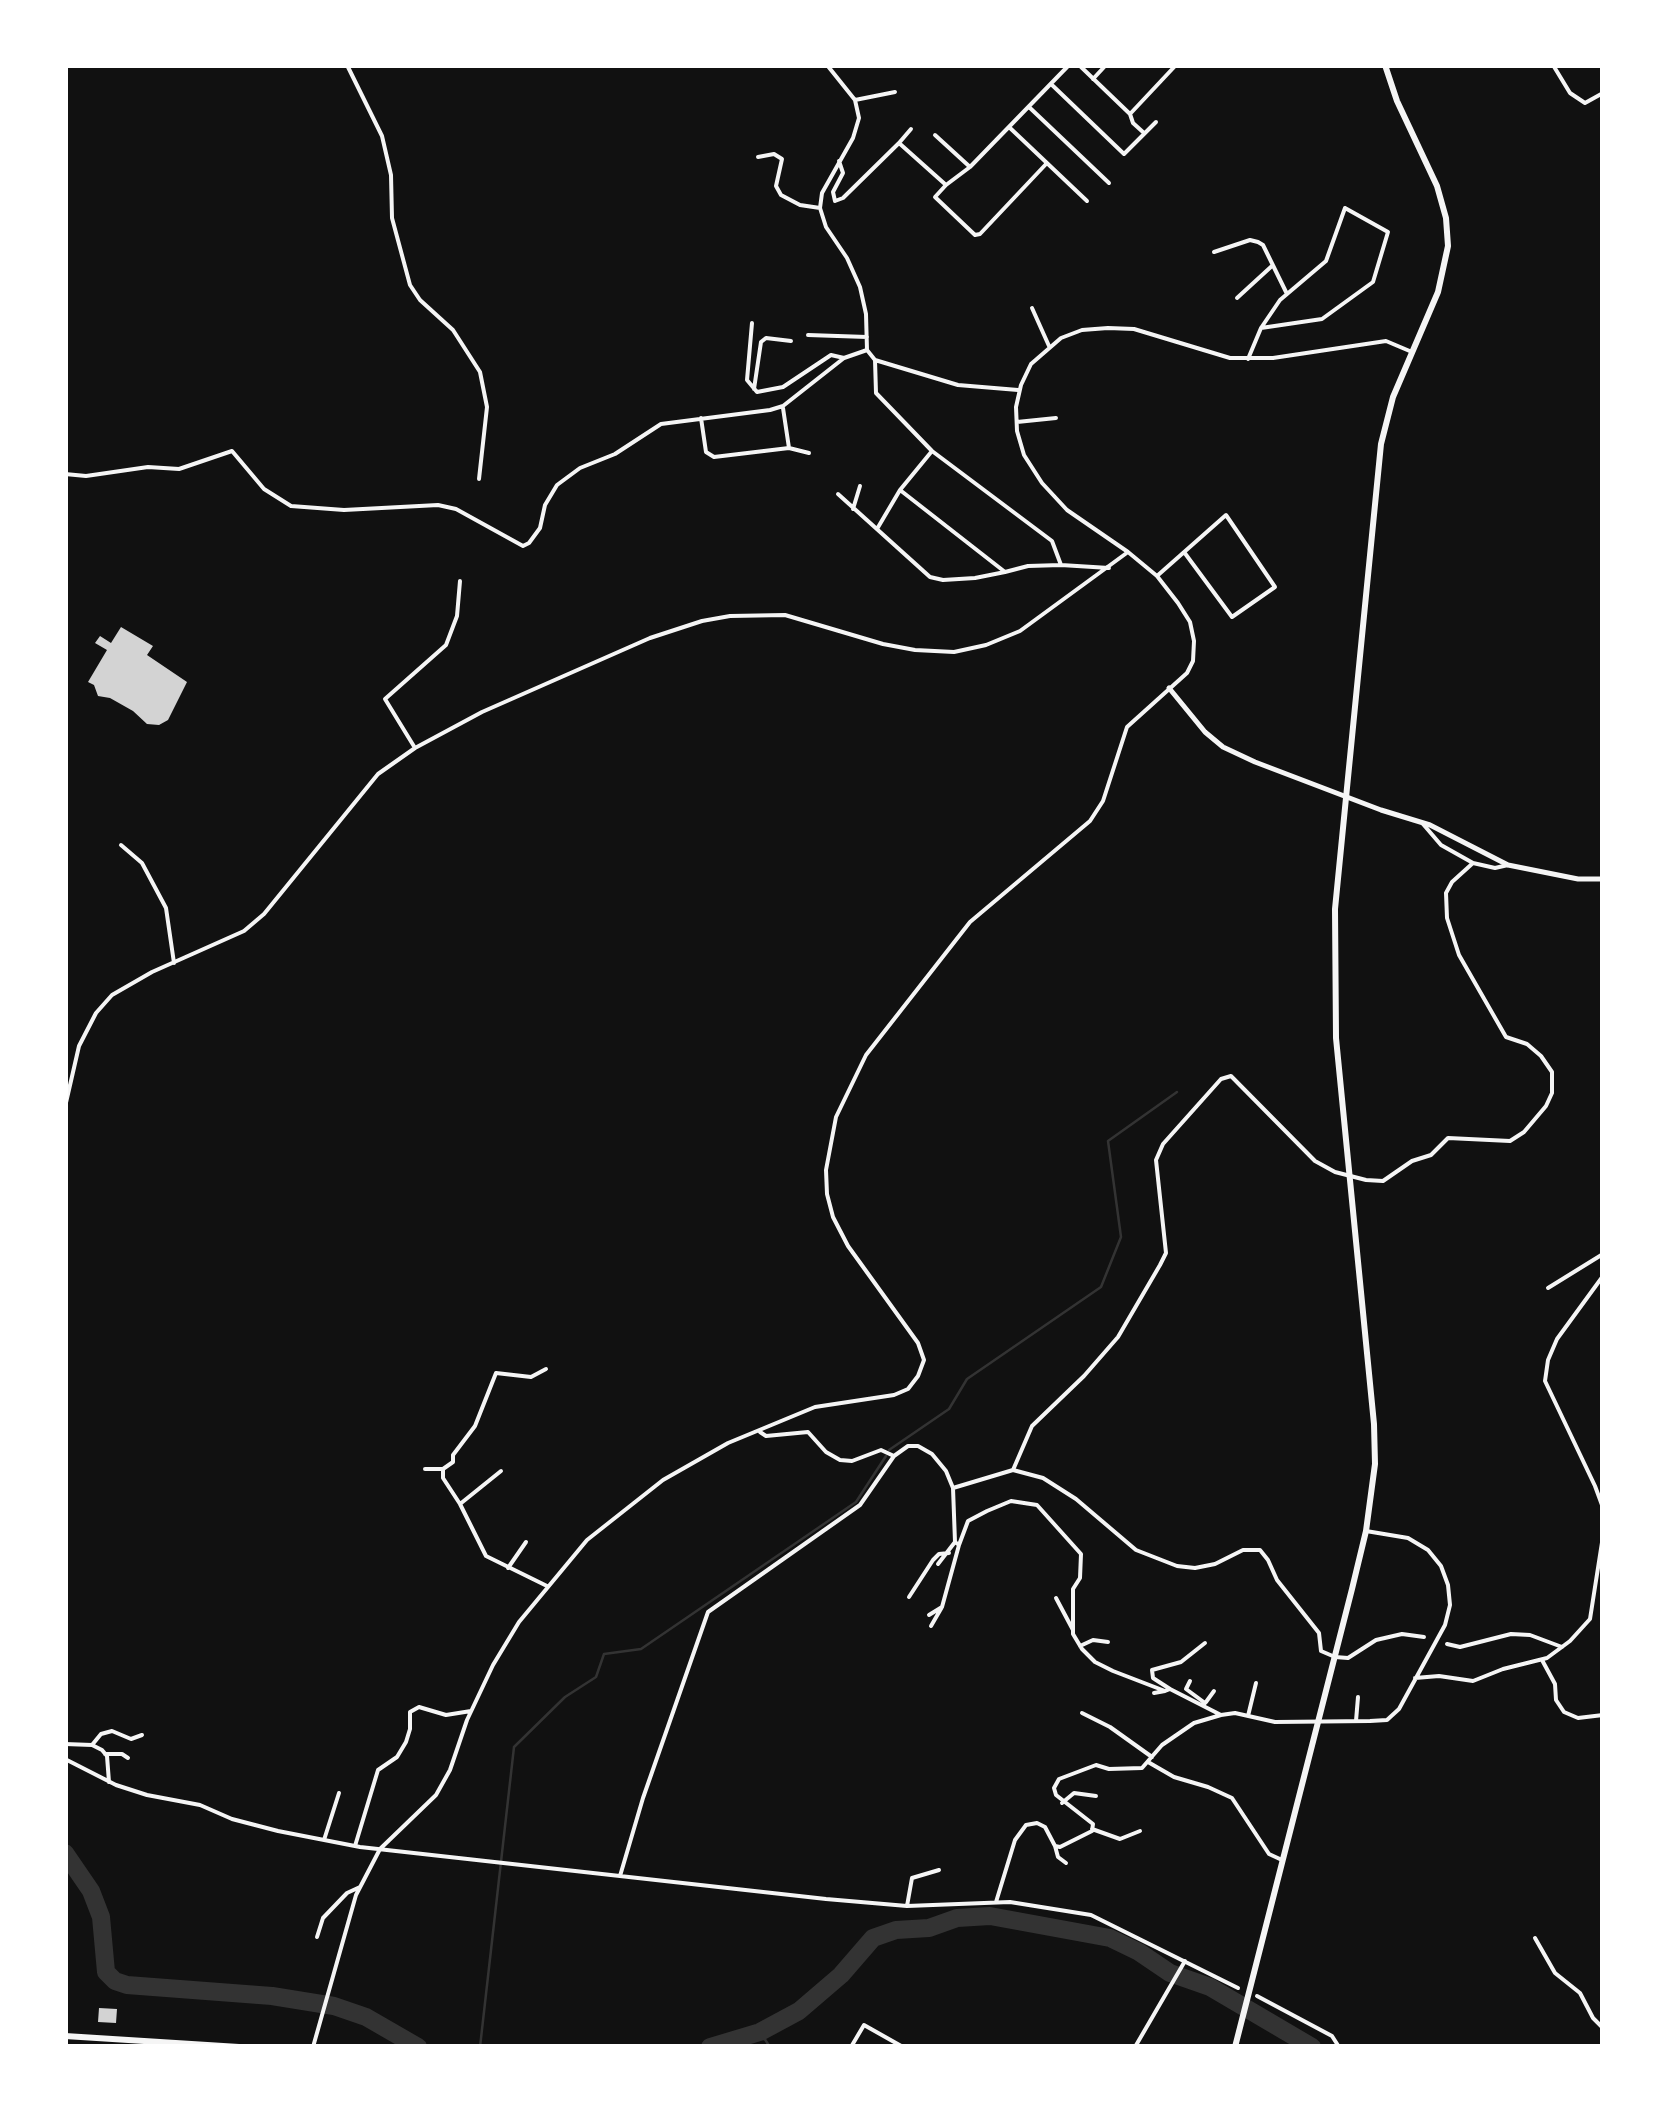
<!DOCTYPE html>
<html>
<head>
<meta charset="utf-8">
<style>
	body { margin:0 }
	#map { position:relative; width:1668px; height:2112px; overflow:hidden; background:#111; font-family:"Open Sans",sans-serif }
	canvas { display:block }
	.frame { position:absolute; inset:0; border:68px solid #fff; pointer-events:none }
</style>
</head>
<body>
<div id="map">
<canvas width="1668" height="2112"></canvas>
<div class="frame"></div>
</div>
<script>
const ctx = document.querySelector('canvas').getContext('2d');
ctx.lineJoin = 'round';
function shape(rows) {
  const path = new Path2D();
  for (const r of rows) {
    path.moveTo(r[0], r[1]);
    for (let i = 2; i < r.length; i += 2) path.lineTo(r[i], r[i + 1]);
  }
  return path;
}
function strokePath(path, color, width, dash) {
  ctx.strokeStyle = color;
  ctx.lineWidth = width;
  ctx.lineCap = dash ? 'butt' : 'round';
  ctx.setLineDash(dash || []);
  ctx.stroke(path);
}
function paint(path, color) {
  ctx.fillStyle = color;
  ctx.fill(path, 'evenodd');
}
const stream = shape([
	[889,1450,949,1409,967,1379,1101,1287,1121,1237,1108,1141,1177,1092],
	[760,2032,770,2047],
	[480,2047,514,1747,565,1697,596,1677,604,1654,641,1649,856,1502,886,1456]
]);
const river = shape([
	[65,1853,91,1891,101,1917,106,1972,115,1981,127,1985,272,1996,334,2006,366,2017,418,2047],
	[710,2047,760,2032,799,2011,841,1975,873,1938,896,1930,929,1928,957,1918,990,1916,1110,1938,1139,1952,1170,1973,1210,1987,1312,2047]
]);
const building = shape([
	[121,627,153,646,147,655,187,682,168,720,159,725,147,724,133,711,110,698,98,696,94,685,88,682,107,650,95,643,100,636,111,643],
	[99,2008,117,2009,116,2023,98,2022]
]);
const minor = shape([
	[347,65,382,136,391,175,392,218,410,285,420,300,453,330,480,372,487,407,479,479],
	[827,65,855,100,859,118,853,138,822,193,820,208,826,227,847,258,860,287,866,314,867,350,875,360,958,385,1018,390],
	[1079,65,1130,114,1176,65],
	[1553,65,1570,93,1585,103,1603,93],
	[1093,79,1106,65],
	[1051,84,1124,154,1156,122],
	[855,100,895,92],
	[1029,107,1109,183],
	[1130,114,1133,123,1144,133],
	[1009,127,1087,201],
	[935,135,970,167],
	[899,143,911,129],
	[758,157,774,154,782,159,776,186,781,195,800,205,820,208],
	[839,161,843,173,833,192,835,201,843,198,899,143,946,185,970,167,1069,65],
	[946,185,935,197,975,235,980,234,1047,163],
	[1214,252,1250,240,1258,242,1263,245,1287,294],
	[1237,298,1273,265],
	[1032,308,1049,346],
	[752,323,747,380,757,392,783,387,831,355,844,358],
	[808,335,867,337],
	[1248,359,1261,328,1280,300,1326,261,1345,208,1388,232,1373,282,1322,319,1261,328],
	[875,360,876,393,932,451],
	[754,389,761,342,766,338,791,341],
	[783,408,789,448],
	[701,418,706,452,714,457,789,448,809,453],
	[1017,422,1056,418],
	[65,474,86,476,148,467,179,469,232,451,264,489,291,506,344,510,438,505,456,509,523,546,529,543,540,528,545,505,557,485,580,468,615,454,661,424,770,410,783,406,844,358,867,350],
	[838,494,930,577,943,580,975,578,1005,572],
	[853,509,860,486],
	[877,529,900,490],
	[1061,565,1052,541,932,451,900,490,1005,572,1028,566,1061,565,1109,568],
	[1157,576,1226,515,1275,587,1232,617,1184,552],
	[415,748,385,699,446,645,457,616,460,581],
	[1423,824,1441,845,1473,863,1495,868,1508,865],
	[121,845,142,863,166,908,174,963],
	[65,1107,79,1046,96,1013,112,995,152,972,244,931,264,914,378,774,415,748,482,712,650,638,702,621,730,616,785,615,883,644,915,650,954,652,986,645,1020,631,1128,552],
	[1603,1276,1557,1339,1548,1360,1545,1381,1595,1486,1602,1505,1603,1529],
	[1548,1288,1603,1254],
	[760,1432,766,1436,808,1432,826,1452,840,1460,852,1461,881,1450,894,1456],
	[425,1469,443,1469,443,1478,460,1504,486,1556,547,1586],
	[443,1469,453,1462,453,1455,475,1426,496,1373,531,1377,546,1369],
	[1013,1470,1032,1426,1084,1376,1118,1337,1160,1265,1166,1253,1156,1160,1163,1144,1221,1079,1231,1076,1315,1161,1335,1172,1366,1180,1383,1181,1412,1161,1431,1155,1448,1138,1510,1141,1524,1132,1546,1106,1552,1093,1552,1072,1541,1056,1527,1044,1506,1037,1459,955,1447,918,1446,893,1452,882,1473,863],
	[953,1488,1013,1470,1043,1478,1076,1499,1136,1550,1177,1566,1195,1568,1215,1564,1243,1550,1260,1550,1268,1560,1277,1580,1319,1633,1321,1651,1335,1657,1348,1658,1376,1640,1402,1634,1424,1637],
	[460,1504,501,1471],
	[938,1564,955,1542],
	[508,1568,526,1542],
	[909,1597,933,1560,939,1554,949,1553],
	[1056,1598,1073,1630],
	[929,1615,942,1607,959,1545],
	[931,1626,942,1607],
	[1447,1644,1460,1647,1511,1634,1530,1635,1562,1647],
	[1080,1646,1093,1640,1108,1642],
	[1542,1660,1555,1684,1556,1700,1564,1712,1578,1718,1603,1715],
	[1415,1678,1439,1676,1473,1681,1503,1669,1547,1658,1570,1641,1590,1619,1603,1536],
	[1190,1681,1186,1689,1205,1703],
	[1170,1689,1153,1678,1152,1670,1181,1662,1205,1643],
	[1154,1693,1165,1691],
	[1206,1702,1214,1691],
	[1082,1713,1110,1727,1152,1757],
	[1248,1716,1256,1683],
	[1356,1721,1358,1697],
	[65,1744,92,1745,102,1750,107,1756,109,1782],
	[92,1745,101,1734,112,1731,131,1739,142,1735],
	[105,1754,122,1754,128,1758],
	[65,1759,116,1785,147,1795,200,1805,232,1819,278,1831,360,1847,826,1899,907,1906,1010,1902,1091,1915,1238,1988],
	[1148,1762,1174,1777,1208,1787,1232,1798,1269,1854,1282,1860],
	[1062,1803,1074,1793,1096,1796],
	[1092,1829,1120,1839,1140,1831],
	[324,1840,339,1793],
	[355,1846,378,1770,397,1757,406,1742,410,1729,410,1712,419,1707,446,1715,471,1711],
	[1055,1846,1058,1857,1066,1863],
	[620,1876,643,1798,708,1612,860,1505,894,1456,908,1446,918,1446,932,1454,946,1471,953,1488,955,1542,959,1545,968,1521,987,1511,1011,1501,1037,1505,1081,1554,1080,1578,1073,1589,1073,1634,1082,1649,1095,1662,1113,1671,1165,1691,1170,1689,1221,1715],
	[996,1902,1015,1840,1026,1825,1037,1823,1045,1827,1055,1846,1060,1847,1092,1831,1093,1824,1056,1795,1054,1788,1059,1779,1096,1765,1109,1769,1142,1768,1162,1745,1194,1723,1221,1715,1235,1713,1275,1722,1370,1721,1387,1720,1399,1709,1445,1625,1450,1605,1448,1585,1441,1566,1428,1550,1408,1538,1366,1531],
	[907,1906,912,1878,939,1870],
	[317,1937,323,1918,347,1893,360,1887],
	[1535,1938,1555,1973,1580,1993,1593,2018,1603,2028],
	[1257,1996,1332,2036,1339,2047],
	[313,2047,356,1895,380,1849,436,1795,450,1770,467,1720,493,1665,519,1622,587,1540,663,1480,728,1443,815,1407,894,1395,908,1389,918,1376,924,1360,918,1343,848,1246,833,1217,827,1194,826,1170,836,1117,866,1055,970,922,1090,821,1103,801,1127,727,1187,673,1193,661,1194,641,1190,622,1178,603,1157,576,1128,552,1067,510,1042,483,1024,455,1017,431,1016,407,1021,385,1031,364,1061,338,1082,330,1108,328,1134,329,1230,358,1273,358,1386,341,1412,352],
	[851,2047,864,2025,903,2047],
	[1135,2047,1185,1961]
]);
const tertiary = shape([
	[1169,688,1205,732,1223,747,1255,762,1381,810,1430,825,1508,865,1578,879,1603,879]
]);
const secondary = shape([
	[65,2036,239,2047]
]);
const primary = shape([
	[1235,2047,1352,1589,1366,1531,1375,1464,1374,1424,1336,1038,1335,909,1381,444,1393,397,1438,292,1448,246,1446,218,1437,186,1397,101,1385,65]
]);
strokePath(stream, '#333', 2.5);
strokePath(river, '#333', 18);
paint(building, '#d3d3d3');
strokePath(minor, '#f5f5f5', 4);
strokePath(tertiary, '#f5f5f5', 5);
strokePath(secondary, '#f5f5f5', 6);
strokePath(primary, '#f5f5f5', 6);
</script>
</body>
</html>
